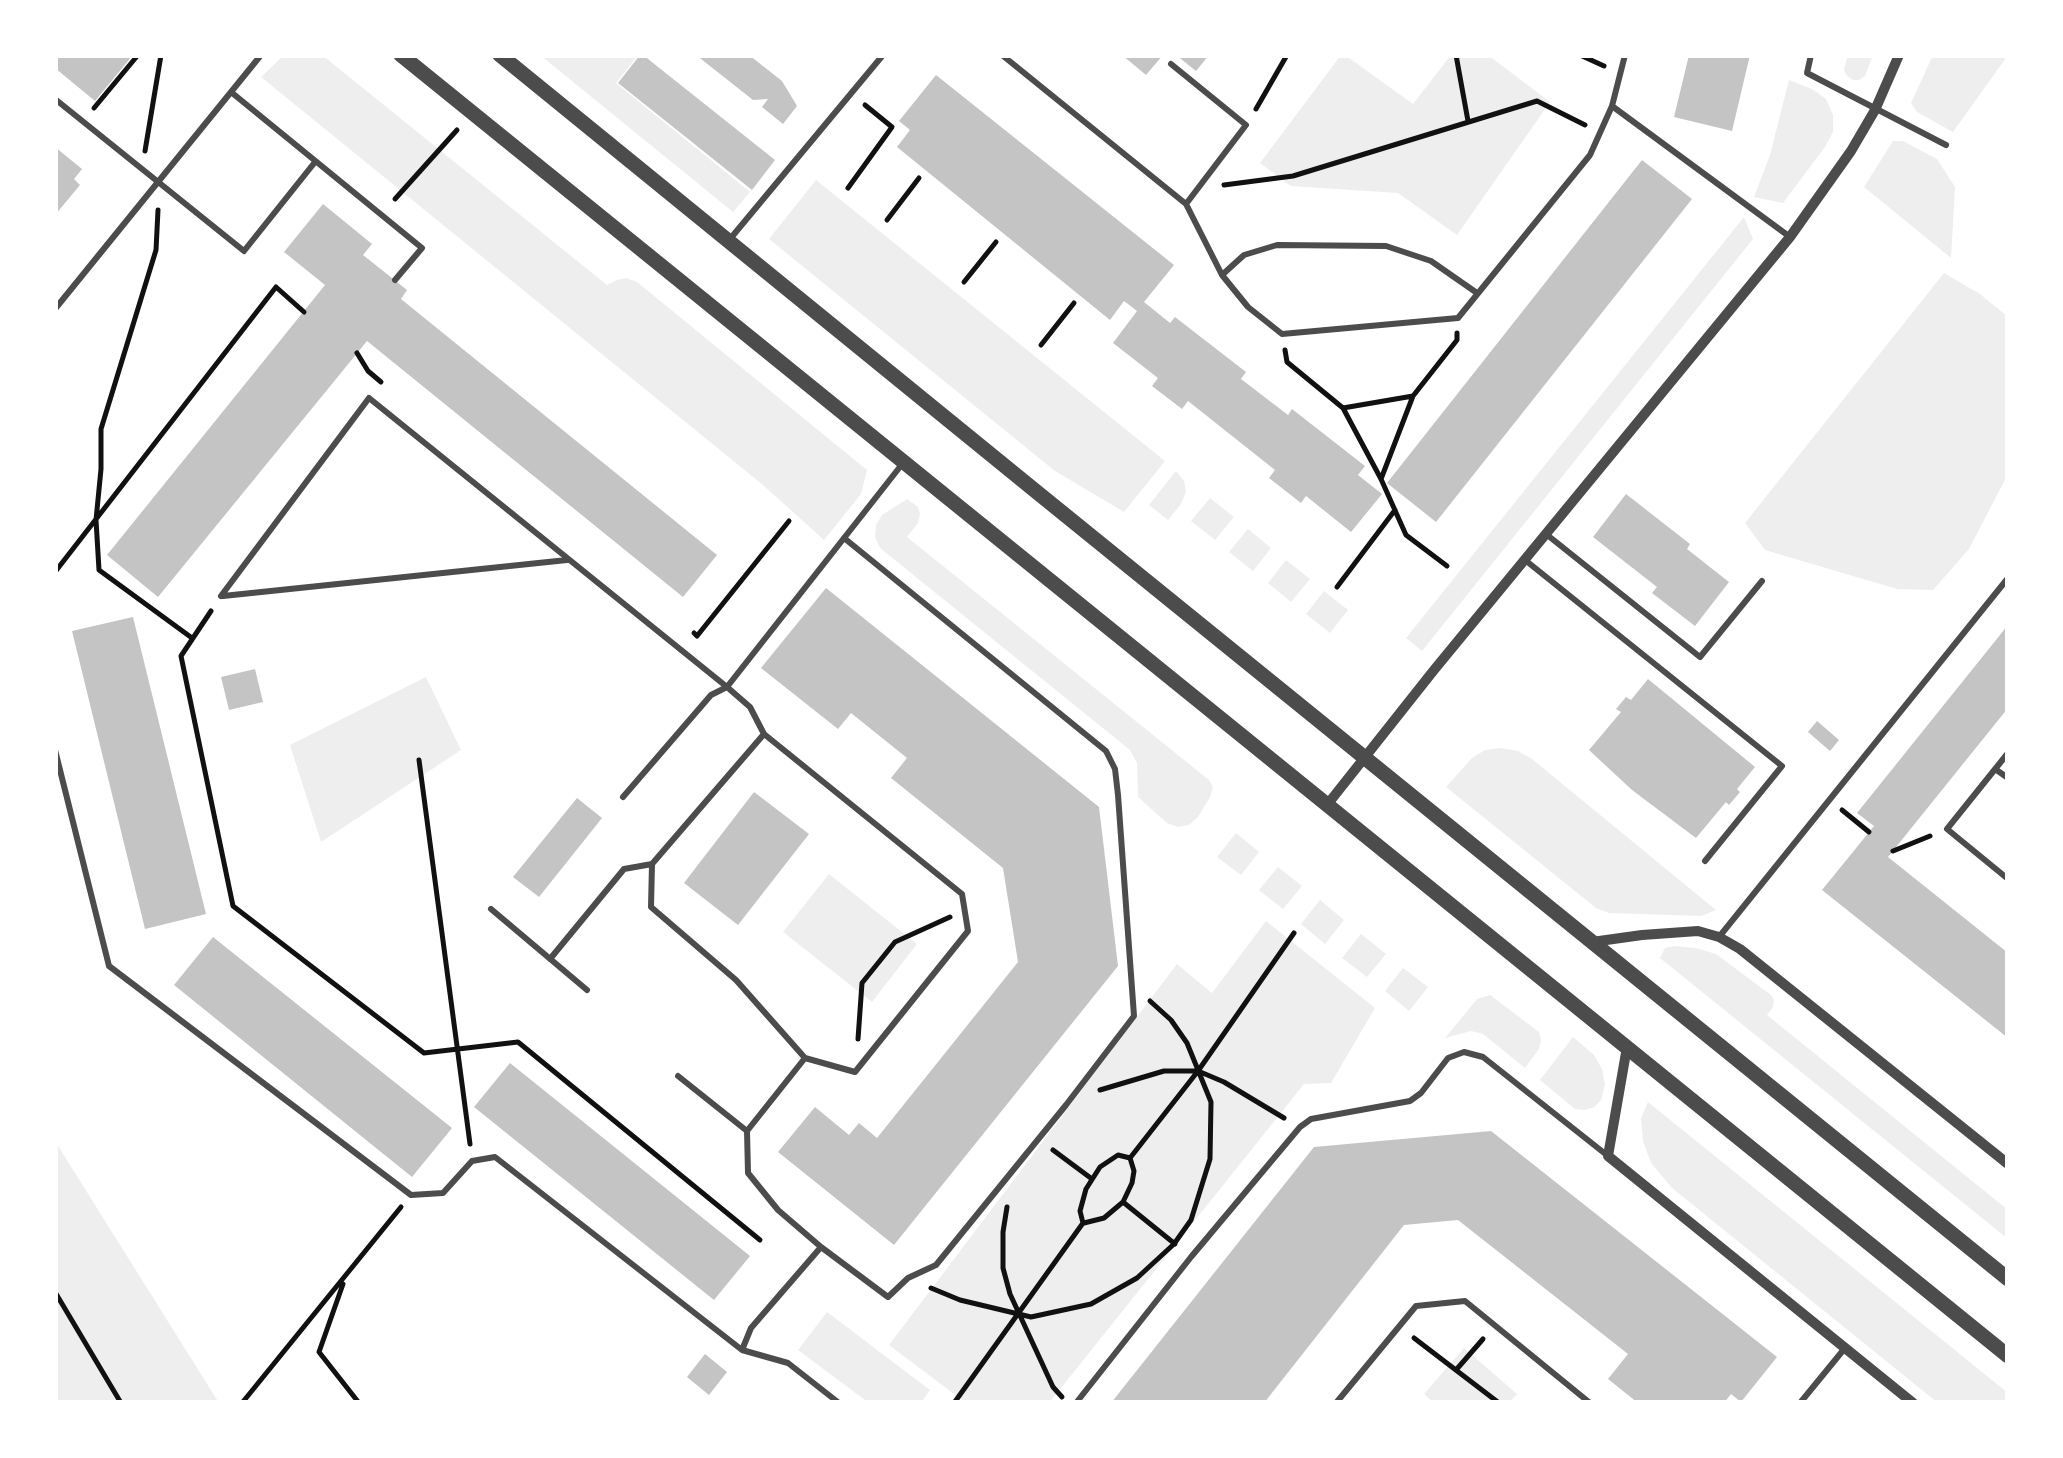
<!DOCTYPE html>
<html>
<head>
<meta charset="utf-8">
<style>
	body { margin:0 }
	#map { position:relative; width:2063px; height:1458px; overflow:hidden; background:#fff; font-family:Manrope,sans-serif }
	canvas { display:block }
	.frame { position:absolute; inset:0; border:58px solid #fff; pointer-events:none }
</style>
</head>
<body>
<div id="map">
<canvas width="2063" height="1458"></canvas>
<div class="frame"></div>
</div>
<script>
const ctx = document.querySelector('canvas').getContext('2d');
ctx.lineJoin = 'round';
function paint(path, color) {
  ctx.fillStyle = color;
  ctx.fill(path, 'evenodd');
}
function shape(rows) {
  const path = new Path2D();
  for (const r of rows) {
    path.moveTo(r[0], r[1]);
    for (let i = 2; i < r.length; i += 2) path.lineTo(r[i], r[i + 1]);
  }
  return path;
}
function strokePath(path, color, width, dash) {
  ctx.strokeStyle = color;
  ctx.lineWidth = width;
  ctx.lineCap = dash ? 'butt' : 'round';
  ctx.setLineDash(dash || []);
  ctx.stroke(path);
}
const green = shape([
	[284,55,322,55,607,285,617,280,626,278,637,282,867,470,861,494,824,540,763,485,261,77],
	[540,55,638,55,616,83,750,192,733,212],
	[1341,55,1345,55,1413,104,1451,55,1488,55,1550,102,1457,235,1398,193,1291,186,1260,163],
	[1848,55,1873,55,1865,76,1859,80,1853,80,1847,76,1844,70],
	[1933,55,2008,55,1953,132,1917,112,1911,103],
	[1789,80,1812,89,1826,99,1833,115,1833,132,1825,147,1783,203,1754,197,1770,155],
	[1893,141,1903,141,1937,159,1955,187,1951,258,1864,187],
	[816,180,1165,461,1124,512,1055,471,769,239],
	[1744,217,1753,239,1422,651,1406,638],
	[1944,273,1980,294,2008,317,2008,474,1969,549,1933,590,1897,589,1765,550,1745,523],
	[1176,471,1184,481,1186,492,1181,504,1168,520,1149,505],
	[1210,498,1234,517,1215,540,1191,521],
	[907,499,918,507,920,514,918,523,907,537,1209,780,1213,787,1210,797,1198,817,1189,825,1178,827,1167,823,1138,797,1137,763,1130,750,880,548,875,537,876,525,882,515],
	[1248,529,1271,548,1253,571,1229,552],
	[1286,560,1310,579,1291,602,1268,583],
	[1324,591,1348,610,1330,633,1306,614],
	[426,677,461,750,321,842,290,745],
	[1501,748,1518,751,1532,759,1716,910,1701,916,1609,913,1596,908,1446,787,1472,758,1485,750],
	[1236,833,1259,852,1241,875,1217,857],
	[1278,867,1302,886,1283,909,1259,890],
	[829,874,917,944,872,1002,783,932],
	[1320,900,1344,920,1325,944,1301,924],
	[1266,921,1375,1008,1331,1083,1304,1084,1049,1403,966,1403,889,1345,1177,964,1212,993],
	[1361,934,1386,954,1367,977,1342,958],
	[1674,946,1696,948,1716,954,1771,995,1774,1000,1773,1007,1767,1015,2008,1210,2008,1239,1660,958,1665,948],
	[1403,968,1428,987,1409,1011,1385,991],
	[1490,995,1539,1032,1541,1040,1539,1049,1525,1068,1483,1034,1471,1031,1445,1038,1477,999],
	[1573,1037,1594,1055,1602,1069,1605,1085,1601,1100,1594,1107,1585,1110,1575,1109,1540,1080],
	[1648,1102,2008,1393,2008,1403,1938,1403,1672,1188,1651,1163,1643,1141,1641,1118],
	[55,1141,219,1403,55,1403],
	[827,1312,930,1390,921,1403,869,1403,798,1350],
	[1464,1348,1517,1394,1509,1403,1434,1403,1424,1394]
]);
const building = shape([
	[55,55,133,55,95,101,55,68],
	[640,55,643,55,775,160,752,190,618,83],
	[696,55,749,55,782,81,797,106,783,124,762,107,768,99,753,100],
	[1122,55,1163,55,1146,75],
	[1176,55,1209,55,1196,71],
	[1689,55,1750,55,1732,131,1674,117],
	[936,75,1174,265,1144,302,1170,323,1175,317,1246,372,1241,379,1288,415,1292,409,1365,466,1358,475,1382,494,1351,532,1306,496,1301,503,1269,478,1275,470,1188,401,1182,409,1152,386,1158,378,1113,343,1137,311,1124,301,1110,320,897,147,910,130,899,121],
	[55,147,82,169,74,179,80,185,55,215],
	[1642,160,1692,199,1436,522,1387,483],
	[323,204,372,244,363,255,407,290,401,299,717,555,683,597,367,341,158,597,107,555,325,285,284,252],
	[1626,494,1690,544,1687,549,1729,582,1695,626,1652,593,1657,587,1593,537],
	[826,588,1099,807,1118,966,894,1245,778,1152,815,1107,849,1135,859,1123,877,1138,1018,962,1003,868,891,778,907,758,851,713,838,729,761,668],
	[133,617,206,914,145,929,72,631],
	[2008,625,2008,708,1888,857,2008,953,2008,1038,1822,890,1874,826,1857,813],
	[255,669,263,702,229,710,221,677],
	[1648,679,1755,767,1737,789,1740,792,1729,805,1726,802,1696,838,1632,790,1589,750,1621,712,1616,709,1626,697,1631,700],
	[1817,721,1839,740,1830,751,1808,732],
	[754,792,809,834,738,925,684,883],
	[577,798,602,818,539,897,513,877],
	[213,937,452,1128,412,1177,174,985],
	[510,1063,750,1256,714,1300,474,1107],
	[1491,1131,1777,1357,1741,1402,1731,1394,1724,1403,1638,1403,1608,1379,1628,1354,1458,1220,1404,1225,1264,1403,1111,1403,1314,1147],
	[705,1354,727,1372,709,1395,687,1377]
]);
const path = shape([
	[1456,55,1468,121],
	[1580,55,1604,66],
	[94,108,138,55],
	[1256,109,1287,55],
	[145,151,161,55],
	[1224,185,1293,176,1537,101,1585,125],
	[848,188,892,127,865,105],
	[395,199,457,130],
	[158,210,156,250,101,429,101,469,96,520,99,570,192,638],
	[887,220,919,178],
	[964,282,996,242],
	[1041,345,1074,303],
	[1285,350,1287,362,1343,408,1381,479,1406,535,1447,566],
	[357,353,368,371,381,382],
	[1343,408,1413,396],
	[1381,479,1413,396,1457,340,1457,333],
	[55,572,276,287,304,312],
	[1337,587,1395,510],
	[211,611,181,656,233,906,424,1053,518,1042,760,1240],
	[694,633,697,636,789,521],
	[419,760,470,1144],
	[1842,810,1869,832],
	[1893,851,1930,836],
	[858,1039,862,983,895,942,950,917],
	[1100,1090,1164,1071,1198,1071,1224,1082,1284,1118],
	[1053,1150,1092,1179],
	[1123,1202,1175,1244],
	[1007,1207,1003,1232,1003,1268,1010,1294,1053,1387,1062,1397],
	[1084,1223,1104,1218,1123,1202,1132,1183,1134,1171,1130,1158],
	[343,1284,319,1352,359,1403],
	[931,1288,960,1300,1031,1317,1091,1304,1137,1278,1174,1244,1191,1220,1210,1159,1211,1102,1187,1043,1171,1020,1150,1001],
	[55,1292,121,1403],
	[1414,1338,1499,1403],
	[1456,1370,1483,1339],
	[242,1403,401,1207],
	[954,1403,1083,1223,1080,1211,1086,1189,1100,1167,1118,1155,1130,1158,1198,1071,1294,933]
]);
const service = shape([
	[1002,55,1186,204,1222,275,1248,307,1282,334,1458,318,1590,155,1612,106],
	[1625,55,1612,106,1790,237],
	[1811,55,1807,73,1946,145],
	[1171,64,1246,125,1186,204],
	[231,92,422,248,395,280],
	[55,99,244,251,315,162],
	[730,239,883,55],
	[1222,275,1244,255,1277,245,1386,246,1431,261,1477,293],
	[55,309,261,55],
	[1546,534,1700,657,1762,581],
	[1525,560,1782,766,1705,861],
	[221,596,369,398,727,687,903,463],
	[223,596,567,560],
	[764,734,652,864,651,907,736,980,805,1058],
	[55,750,109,966,411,1195,443,1193,472,1161,495,1157,742,1350,788,1363,839,1403],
	[2008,753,1947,829,2008,879],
	[1995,769,2008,778],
	[623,797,711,695,727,687,750,707,764,734,962,894,968,931,855,1072,805,1058,747,1131,748,1173,778,1210,821,1247],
	[491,909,587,990],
	[1719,937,2008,578],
	[550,959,624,869,652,864],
	[678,1076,747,1131],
	[742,1350,751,1328,821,1247,888,1297,908,1278,936,1265,1066,1105,1134,1016,1118,795,1115,769,1106,751,844,538],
	[1076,1403,1191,1257,1300,1127,1311,1119,1410,1101,1421,1093,1448,1058,1464,1052,1483,1057,1608,1156],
	[1336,1403,1416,1306,1465,1301,1590,1403],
	[1800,1403,1845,1348]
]);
const minor = shape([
	[1327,805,1434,670,1790,237,1851,151,1875,110,1899,55],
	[1592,942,1642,935,1698,931,1719,937,1740,949,2008,1164],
	[1627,1047,1608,1156,1913,1403]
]);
const tertiary = shape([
	[401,55,2008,1356],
	[500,55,1038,493,2008,1279]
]);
paint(green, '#eee');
paint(building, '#c4c4c4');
strokePath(path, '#111', 5);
strokePath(service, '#4c4c4c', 6);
strokePath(minor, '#4c4c4c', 10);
strokePath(tertiary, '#4c4c4c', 15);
</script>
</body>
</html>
